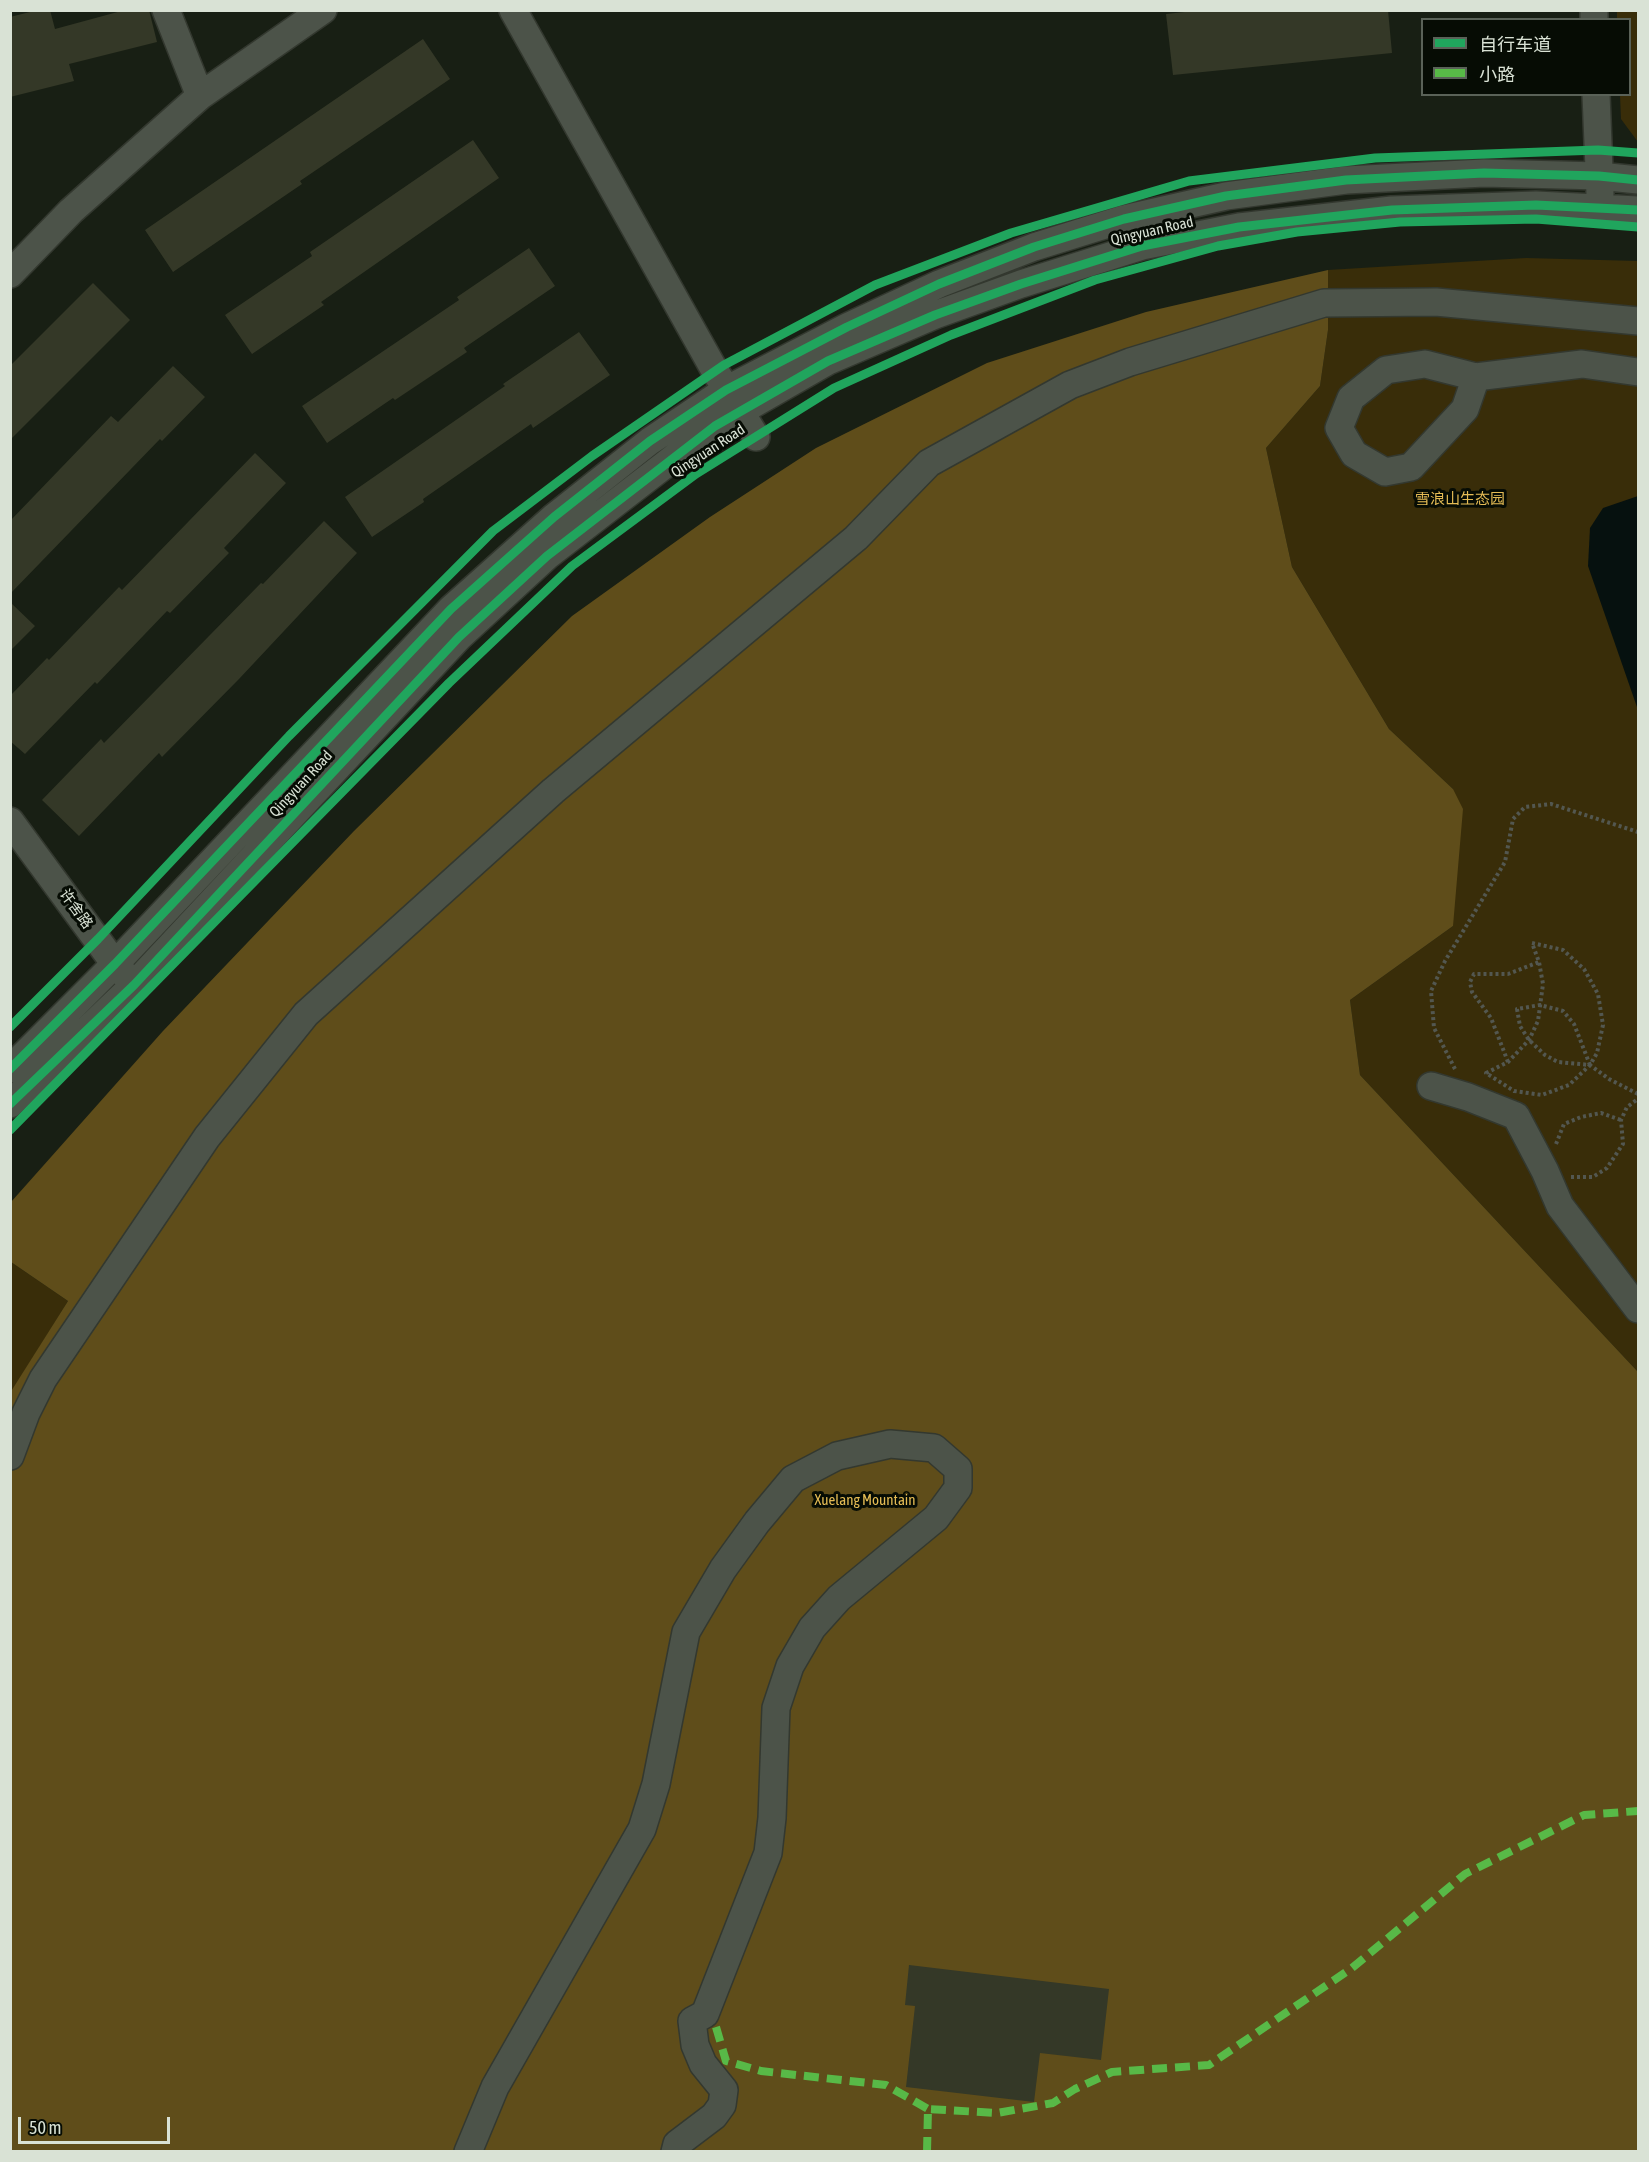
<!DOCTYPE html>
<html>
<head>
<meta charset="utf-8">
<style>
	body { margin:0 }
	#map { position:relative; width:1649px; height:2162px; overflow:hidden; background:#181f14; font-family:"Asap Condensed","Noto Sans SC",sans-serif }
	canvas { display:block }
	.frame { position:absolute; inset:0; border:12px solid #d9e2d5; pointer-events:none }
	.legend { position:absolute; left:1421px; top:18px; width:210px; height:78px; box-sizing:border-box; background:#060c04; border:2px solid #5a6258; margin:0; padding:8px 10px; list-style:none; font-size:18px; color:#d9e2d5 }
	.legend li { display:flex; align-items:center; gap:12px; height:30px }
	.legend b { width:30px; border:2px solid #5a6258 }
	.scale { position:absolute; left:18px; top:2117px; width:152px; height:27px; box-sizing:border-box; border:3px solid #d9e2d5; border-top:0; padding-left:8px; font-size:18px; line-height:21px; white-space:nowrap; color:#d9e2d5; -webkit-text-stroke:4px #060c04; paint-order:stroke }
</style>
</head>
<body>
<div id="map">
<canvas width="1649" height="2162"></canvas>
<div class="frame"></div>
<ul class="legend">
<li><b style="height:8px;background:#20a55d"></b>自行车道</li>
<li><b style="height:8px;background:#58b947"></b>小路</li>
</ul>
<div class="scale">50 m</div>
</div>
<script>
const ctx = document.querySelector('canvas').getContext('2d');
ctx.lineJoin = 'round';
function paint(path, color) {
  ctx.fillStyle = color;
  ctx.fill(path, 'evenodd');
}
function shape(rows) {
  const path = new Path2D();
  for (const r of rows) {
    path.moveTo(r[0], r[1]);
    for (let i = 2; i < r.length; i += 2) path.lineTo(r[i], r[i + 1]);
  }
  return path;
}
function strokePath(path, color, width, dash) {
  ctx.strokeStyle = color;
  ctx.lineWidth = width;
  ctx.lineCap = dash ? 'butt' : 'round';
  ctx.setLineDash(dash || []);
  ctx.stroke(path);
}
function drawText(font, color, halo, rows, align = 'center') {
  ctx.font = font + ' "Asap Condensed","Noto Sans SC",sans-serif';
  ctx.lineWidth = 6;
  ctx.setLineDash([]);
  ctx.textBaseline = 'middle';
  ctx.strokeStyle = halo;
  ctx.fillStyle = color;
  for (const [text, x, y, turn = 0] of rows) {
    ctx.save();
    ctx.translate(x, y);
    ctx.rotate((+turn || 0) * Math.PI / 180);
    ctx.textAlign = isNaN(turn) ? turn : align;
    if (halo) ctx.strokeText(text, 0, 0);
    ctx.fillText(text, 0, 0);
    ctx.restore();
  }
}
const green = shape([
	[1617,11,1638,11,1638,142,1621,119,1620,95,1630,94,1630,20,1617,19],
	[1526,258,1638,261,1638,1372,1360,1075,1350,1000,1453,926,1453,789,1389,729,1292,567,1266,448,1320,386,1328,330,1328,270],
	[11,1262,68,1301,11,1393]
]);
const forest = shape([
	[1328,270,1328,330,1320,386,1266,448,1292,567,1389,729,1453,789,1463,809,1453,926,1350,1000,1360,1075,1638,1372,1638,2151,11,2151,10,1393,68,1301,11,1262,11,1202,163,1031,354,831,572,616,710,517,816,448,987,363,1146,312]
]);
const water = shape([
	[1638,496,1638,710,1588,566,1590,528,1603,508]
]);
const building = shape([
	[38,10,50,10,55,29,125,10,149,10,157,42,69,64,74,81,10,97,10,17],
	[1203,10,1388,10,1392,53,1173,75,1166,14],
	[423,39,450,79,300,181,302,184,173,272,145,230],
	[473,140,499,178,321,302,324,305,252,354,225,315,312,256,310,252],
	[529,248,555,286,464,348,467,352,395,400,393,398,327,443,302,406,459,300,457,297],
	[93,283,130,320,10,440,10,366],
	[579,332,610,375,533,428,531,424,423,499,424,502,372,537,345,497,505,386,503,384],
	[173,366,205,397,162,441,160,439,10,594,10,521,111,416,118,422],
	[255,453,286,483,224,548,229,553,170,613,167,611,97,684,95,682,25,754,10,741,10,696,47,658,49,660,119,587,122,590],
	[324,521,357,553,239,679,162,757,159,753,79,836,42,800,101,739,104,743,261,583,263,584],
	[10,602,35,626,10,651],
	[909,1965,1109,1989,1101,2060,1040,2053,1034,2102,906,2087,915,2006,905,2005]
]);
const path = shape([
	[1532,943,1563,950,1584,969,1598,994,1603,1025,1597,1053,1590,1065,1569,1085,1542,1095,1514,1091,1486,1073,1508,1062,1529,1040,1538,1021,1543,984,1539,962,1532,943],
	[1508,1062,1491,1018,1472,992,1470,982,1474,974,1508,974,1539,962],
	[1590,1065,1574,1024,1563,1011,1540,1005,1517,1009,1520,1026,1529,1040,1545,1055,1558,1062,1590,1065,1609,1079,1638,1094],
	[1455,1069,1434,1028,1431,991,1445,961,1505,862,1513,819,1525,807,1551,804,1638,832],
	[1556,1144,1564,1124,1581,1117,1601,1113,1621,1120],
	[1571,1177,1593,1177,1607,1168,1623,1144,1621,1120,1627,1107,1638,1099]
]);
const minor = shape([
	[166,10,200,96],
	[513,10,715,371,756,437],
	[1594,10,1594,20],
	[1596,94,1600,194],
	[10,274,71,211,200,96,323,10],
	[1476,377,1465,409,1411,467,1385,472,1354,454,1339,428,1351,398,1386,370,1425,364,1476,377,1582,364,1638,372],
	[10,821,115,964,126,976],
	[10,1069,115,964,451,609,554,517,650,441,726,390,847,327,939,284,1034,247,1124,219,1226,196,1346,180,1484,173,1599,176,1638,180],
	[1431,1086,1468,1097,1516,1116,1545,1171,1560,1206,1638,1309],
	[10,1104,134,985,459,637,547,556,715,426,828,361,935,315,1021,284,1142,246,1239,227,1392,210,1536,205,1638,210],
	[10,1456,26,1413,43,1379,207,1137,306,1014,553,791,856,538,929,463,1070,385,1130,362,1324,303,1436,302,1638,321],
	[468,2152,495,2087,642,1829,656,1784,686,1632,723,1569,757,1522,793,1479,837,1456,890,1444,934,1448,958,1469,958,1488,936,1518,839,1598,812,1628,790,1666,776,1708,772,1818,768,1853,705,2014,692,2021,695,2045,703,2064,724,2090,722,2105,714,2116,677,2144,675,2152]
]);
const quiet = shape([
	[716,2027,726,2061,761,2071,886,2085,928,2109],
	[927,2152,928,2109,997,2113,1053,2103,1075,2089,1112,2072,1209,2065,1352,1968,1465,1874,1584,1815,1638,1811]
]);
const cycleway = shape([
	[10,1027,98,939,289,736,493,531,592,456,724,365,875,285,1011,233,1189,181,1375,158,1598,150,1638,153],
	[10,1069,115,964,451,609,554,517,650,441,726,390,847,327,939,284,1034,247,1124,219,1226,196,1346,180,1484,173,1599,176,1638,180],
	[10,1104,134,985,459,637,547,556,715,426,828,361,935,315,1021,284,1142,246,1239,227,1392,210,1536,205,1638,210],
	[10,1130,449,683,572,566,696,474,834,388,951,335,1095,280,1218,246,1297,232,1400,222,1536,219,1638,227]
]);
const streetNames = [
	["Qingyuan Road",1152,231,-13],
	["Qingyuan Road",708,451,-33],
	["Qingyuan Road",301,784,-47],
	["许舍路",76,909,54]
];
const parkNames = [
	["雪浪山生态园",1460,499],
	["Xuelang Mountain",865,1500]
];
paint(green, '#392d09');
paint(forest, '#5f4d1a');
paint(water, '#06110f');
paint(building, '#343827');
strokePath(minor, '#33382f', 30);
strokePath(path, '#535750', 4, [3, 3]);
strokePath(minor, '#4c5349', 27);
strokePath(quiet, '#58b947', 8, [15, 8]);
strokePath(cycleway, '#20a55d', 9);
drawText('15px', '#d9e2d5', '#060c04', streetNames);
drawText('15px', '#e5bc55', '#060c04', parkNames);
</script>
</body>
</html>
